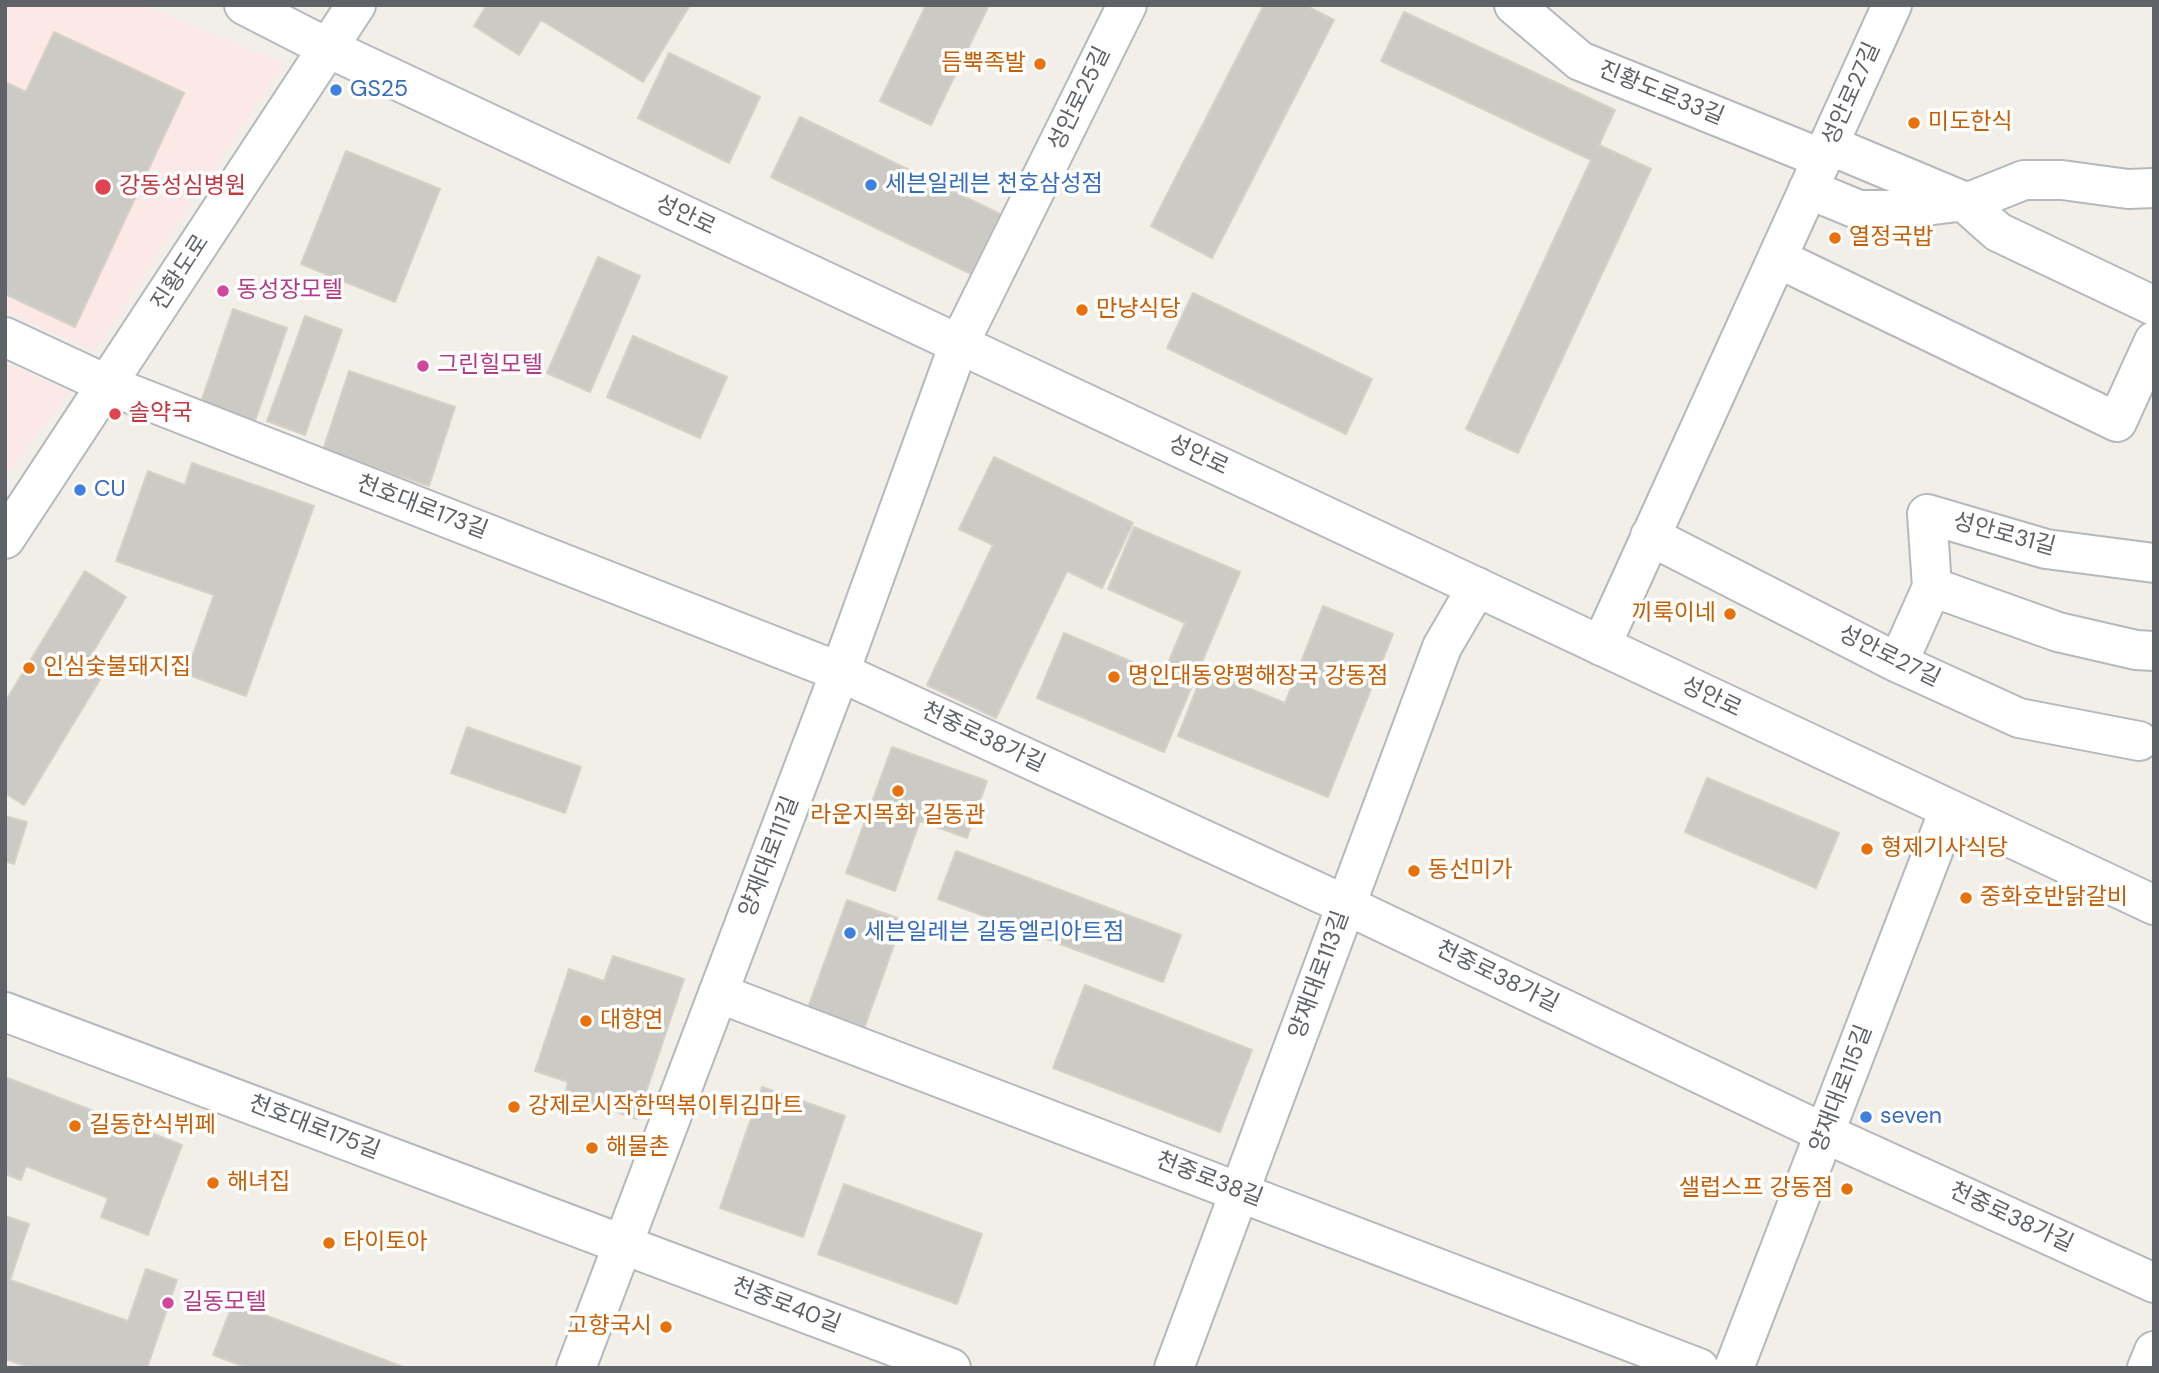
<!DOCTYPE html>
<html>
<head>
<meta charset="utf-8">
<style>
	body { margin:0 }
	#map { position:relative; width:2159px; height:1373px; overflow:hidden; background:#f1efe8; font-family:"DM Sans",sans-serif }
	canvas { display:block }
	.frame { position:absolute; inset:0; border:7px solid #5f6368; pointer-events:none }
</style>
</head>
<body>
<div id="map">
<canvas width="2159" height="1373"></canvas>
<div class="frame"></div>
</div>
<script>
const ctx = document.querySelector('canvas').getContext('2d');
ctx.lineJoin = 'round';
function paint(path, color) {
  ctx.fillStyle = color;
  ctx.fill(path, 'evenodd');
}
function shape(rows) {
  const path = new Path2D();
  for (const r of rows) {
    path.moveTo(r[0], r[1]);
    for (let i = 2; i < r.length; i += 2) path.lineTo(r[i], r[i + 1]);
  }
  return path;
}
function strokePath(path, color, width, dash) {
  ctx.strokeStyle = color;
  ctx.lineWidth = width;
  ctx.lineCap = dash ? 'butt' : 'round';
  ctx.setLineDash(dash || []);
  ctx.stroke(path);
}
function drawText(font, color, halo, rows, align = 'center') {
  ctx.font = font + ' "DM Sans","Noto Sans KR",sans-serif';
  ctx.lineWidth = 7;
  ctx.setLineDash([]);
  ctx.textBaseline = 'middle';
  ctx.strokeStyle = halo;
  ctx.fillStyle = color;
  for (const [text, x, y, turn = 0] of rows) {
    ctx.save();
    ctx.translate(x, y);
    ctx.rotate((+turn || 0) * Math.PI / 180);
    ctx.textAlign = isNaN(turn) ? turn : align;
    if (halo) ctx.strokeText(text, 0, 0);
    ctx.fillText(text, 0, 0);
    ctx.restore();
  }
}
const medical = shape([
	[5,5,142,5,283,63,94,351,5,311],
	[5,363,70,391,5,477]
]);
const building = shape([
	[487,5,690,5,643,82,541,20,519,55,474,26,487,5],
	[926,5,989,5,931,125,880,101,926,5],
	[1264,5,1305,5,1334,20,1212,258,1151,226,1264,5],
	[1404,12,1615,110,1599,145,1651,169,1518,453,1466,429,1591,160,1381,61,1404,12],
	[54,32,184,93,75,327,5,294,5,82,26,92,54,32],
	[669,53,760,97,729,163,638,118,669,53],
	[800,117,1000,214,971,274,771,177,800,117],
	[346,151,440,189,395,302,301,264,346,151],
	[598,257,640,276,590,392,547,373,598,257],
	[1193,293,1372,379,1346,434,1167,348,1193,293],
	[233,309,287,328,255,421,201,402,233,309],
	[305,316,342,330,305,435,267,421,305,316],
	[633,336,727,377,700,438,607,397,633,336],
	[349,371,455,407,429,486,323,450,349,371],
	[994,457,1133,523,1102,588,1067,571,996,718,927,685,993,545,959,529,994,457],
	[192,463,314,506,246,696,186,674,214,595,116,561,148,471,185,485,192,463],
	[1134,527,1240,572,1164,752,1037,698,1064,633,1163,675,1185,623,1108,589,1134,527],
	[85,571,126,597,85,665,102,676,24,805,5,793,5,702,85,571],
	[1323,606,1393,634,1328,797,1178,736,1204,670,1285,703,1323,606],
	[467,727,581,767,565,813,451,773,467,727],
	[892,747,987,781,967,838,920,821,895,891,846,873,892,747],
	[1707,778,1839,833,1816,888,1685,832,1707,778],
	[5,816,27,822,14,864,5,861,5,816],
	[956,851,1181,935,1163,982,938,899,956,851],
	[847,900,903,920,861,1037,805,1016,847,900],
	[613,956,684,979,637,1119,565,1094,568,1082,535,1071,569,969,604,981,613,956],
	[1085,985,1252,1050,1220,1132,1053,1068,1085,985],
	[5,1077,182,1145,148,1235,101,1217,108,1198,26,1166,21,1180,5,1174,5,1077],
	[762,1087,845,1116,803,1237,720,1208,762,1087],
	[844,1184,982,1234,957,1304,818,1254,844,1184],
	[5,1216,29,1224,10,1280,128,1321,146,1269,177,1280,147,1368,31,1368,5,1359,5,1216],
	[233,1303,406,1368,248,1368,213,1355,233,1303]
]);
const minor = shape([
	[1514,5,1580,61,1823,159],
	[1829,145,1963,201,1998,232,2154,306],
	[1808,189,1859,210,1893,210,1974,200,2024,180,2062,180,2128,189,2154,188],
	[1777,258,2117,422,2154,341],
	[5,337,108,385,840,672,1346,905,1824,1133,2154,1283],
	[1650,536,1898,663,2019,718,2139,741],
	[1932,587,2058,632,2136,650,2154,651],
	[1601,646,1892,5],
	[1898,663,1932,587,1927,514,2046,549,2154,563],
	[718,993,1699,1368],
	[5,1012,951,1368],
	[576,1368,840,672,959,344,1127,5],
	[1174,1368,1442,647,1477,587],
	[1734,1368,1949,810],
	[2147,1368,2154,1351]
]);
const tertiary = shape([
	[5,539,356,5]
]);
const secondary = shape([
	[244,5,328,48,2154,905]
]);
const markers = [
	[1040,64,7,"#e8710a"],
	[336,90,7,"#3f7fe0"],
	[1914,123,7,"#e8710a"],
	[871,185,7,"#3f7fe0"],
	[103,187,9,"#e0444e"],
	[1835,238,7,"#e8710a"],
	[223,291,7,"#d1479c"],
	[1082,310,7,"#e8710a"],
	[423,366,7,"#d1479c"],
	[115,414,7,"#e0444e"],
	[80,490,7,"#3f7fe0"],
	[1730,614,7,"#e8710a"],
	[29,668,7,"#e8710a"],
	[1114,677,7,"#e8710a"],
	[898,791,7,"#e8710a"],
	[1867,849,7,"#e8710a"],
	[1414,871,7,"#e8710a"],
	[1966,898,7,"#e8710a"],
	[850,933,7,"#3f7fe0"],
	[586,1021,7,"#e8710a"],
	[514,1107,7,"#e8710a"],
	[1866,1117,7,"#3f7fe0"],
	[75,1126,7,"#e8710a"],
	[592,1148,7,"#e8710a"],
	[213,1183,7,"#e8710a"],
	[1847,1189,7,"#e8710a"],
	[329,1243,7,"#e8710a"],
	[168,1303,7,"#d1479c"],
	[666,1327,7,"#e8710a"]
];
const foodNames = [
	["듬뿍족발",1026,64,"right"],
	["미도한식",1928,123],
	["열정국밥",1849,238],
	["만냥식당",1096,310],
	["끼룩이네",1716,614,"right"],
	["인심숯불돼지집",43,668],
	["명인대동양평해장국 강동점",1128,677],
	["라운지목화 길동관",898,816,"center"],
	["형제기사식당",1881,849],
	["동선미가",1428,871],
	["중화호반닭갈비",1980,898],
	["대향연",600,1021],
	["강제로시작한떡볶이튀김마트",528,1107],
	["길동한식뷔페",89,1126],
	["해물촌",606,1148],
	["해녀집",227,1183],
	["샐럽스프 강동점",1833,1189,"right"],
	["타이토아",343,1243],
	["고향국시",652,1327,"right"]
];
const shopNames = [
	["GS25",350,90],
	["세븐일레븐 천호삼성점",885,185],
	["CU",94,490],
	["세븐일레븐 길동엘리아트점",864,933],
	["seven",1880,1117]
];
const streetNames = [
	["진황도로33길",1661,94,22],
	["성안로27길",1852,94,-66],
	["성안로25길",1080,99,-64],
	["성안로",685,216,25],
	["진황도로",181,273,-57],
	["성안로",1198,456,25],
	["천호대로173길",422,508,21],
	["성안로31길",2004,535,15],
	["성안로27길",1889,657,26],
	["성안로",1711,698,25],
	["천중로38가길",983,738,25],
	["양재대로111길",770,857,-69],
	["양재대로113길",1320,975,-70],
	["천중로38가길",1497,977,26],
	["양재대로115길",1842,1089,-69],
	["천호대로175길",314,1128,21],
	["천중로38길",1209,1180,21],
	["천중로38가길",2011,1218,25],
	["천중로40길",786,1306,21]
];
const healthNames = [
	["강동성심병원",119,187],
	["솔약국",129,414]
];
const hotelNames = [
	["동성장모텔",237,291],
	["그린힐모텔",437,366],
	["길동모텔",182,1303]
];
paint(medical, '#fce8e6');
paint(building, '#cccac5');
strokePath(building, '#d6d1c6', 2);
strokePath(minor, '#b5b8bc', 42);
strokePath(tertiary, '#b5b8bc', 42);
strokePath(secondary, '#b6babf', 42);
strokePath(minor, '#fff', 38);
strokePath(tertiary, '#fff', 38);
strokePath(secondary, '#fff', 38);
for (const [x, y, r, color] of markers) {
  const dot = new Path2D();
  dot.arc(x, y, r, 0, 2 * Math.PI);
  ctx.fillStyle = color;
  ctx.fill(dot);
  strokePath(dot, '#fff', 2.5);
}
drawText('23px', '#c56008', '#fff', foodNames, 'left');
drawText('23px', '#366cbe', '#fff', shopNames, 'left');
drawText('23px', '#5f6368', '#fff', streetNames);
drawText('23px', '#be3a42', '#fff', healthNames, 'left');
drawText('23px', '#b23c85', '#fff', hotelNames, 'left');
</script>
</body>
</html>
